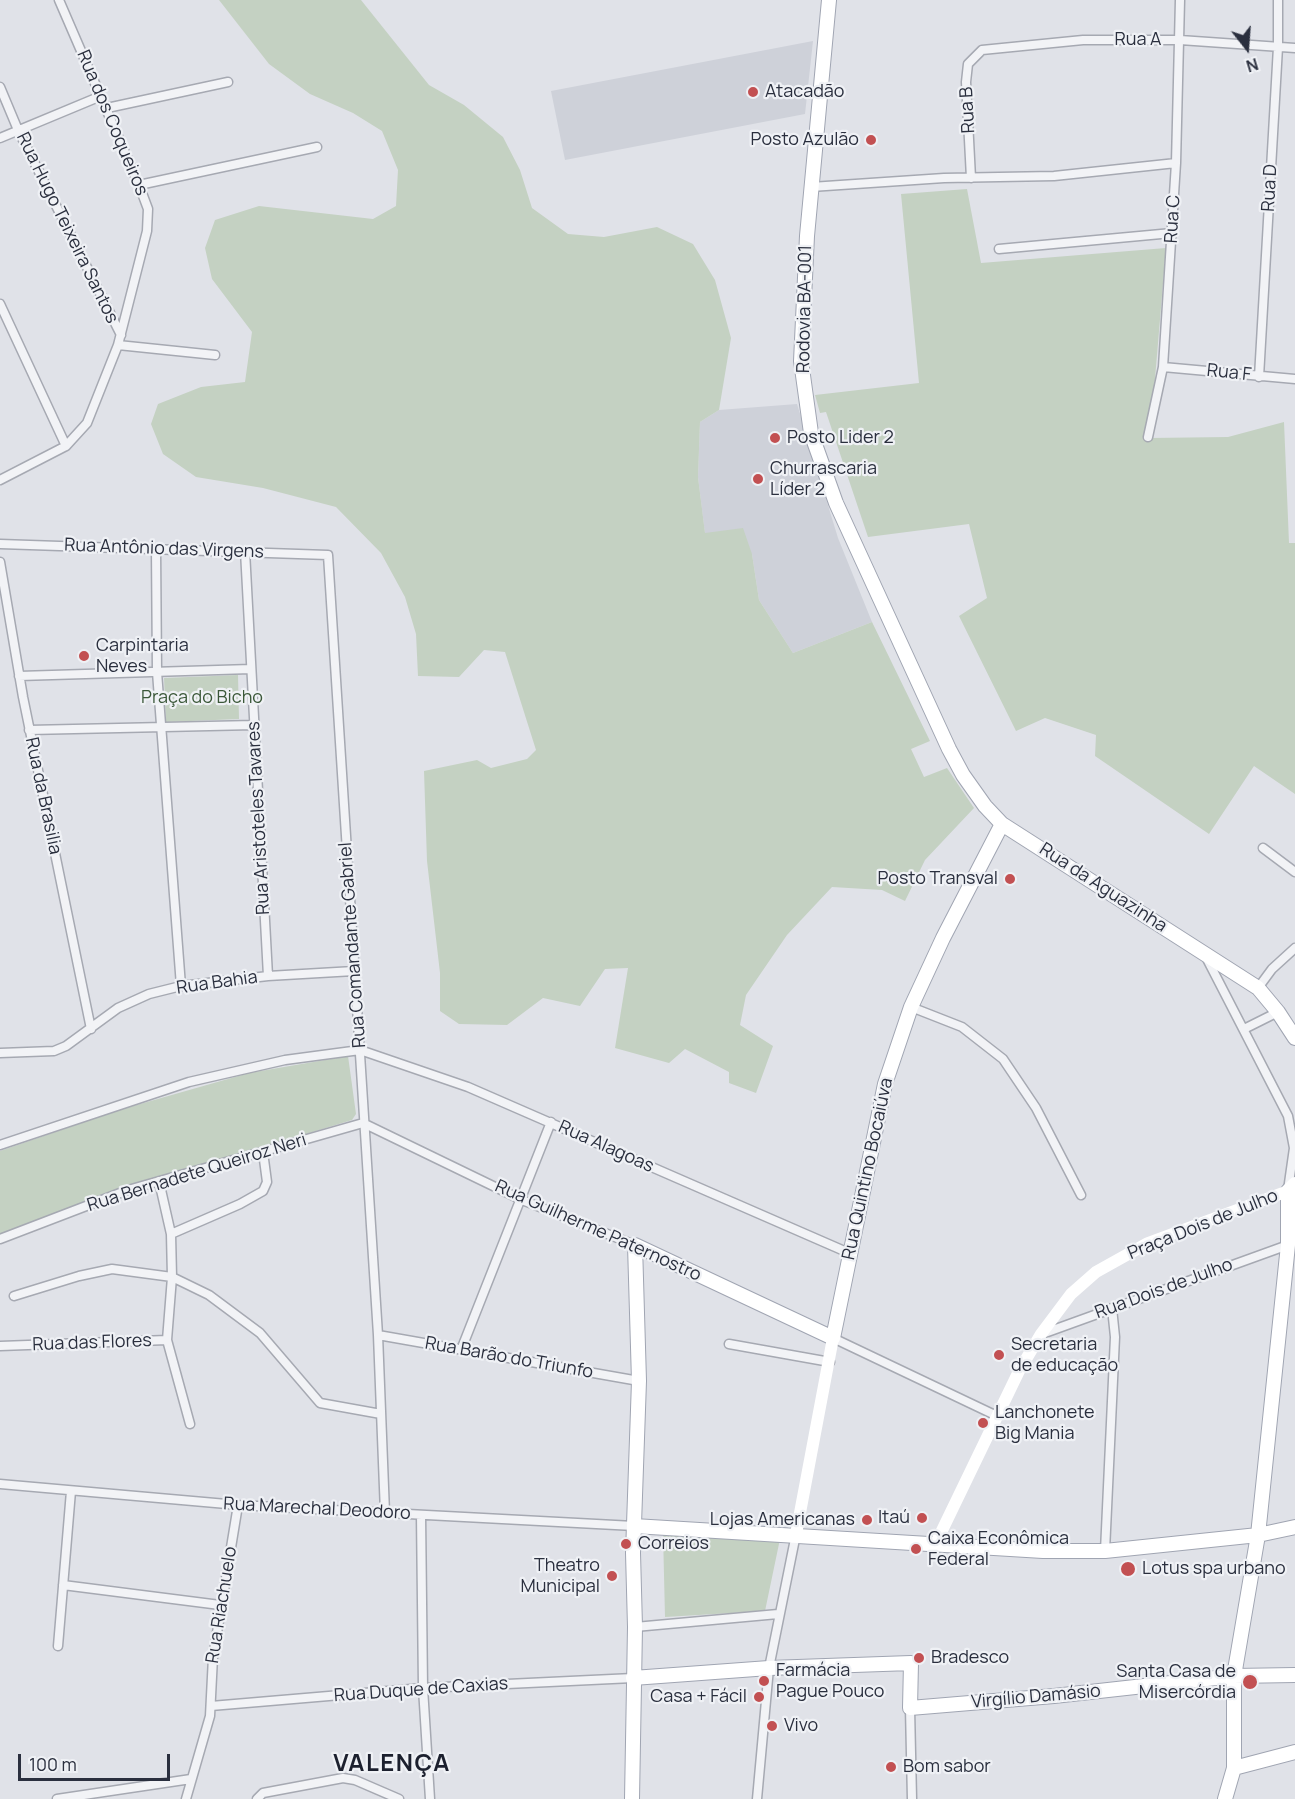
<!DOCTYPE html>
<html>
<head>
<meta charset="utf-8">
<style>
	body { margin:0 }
	#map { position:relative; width:1295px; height:1799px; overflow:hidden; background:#e0e2e8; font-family:Manrope,sans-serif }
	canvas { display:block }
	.north { position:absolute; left:1217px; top:18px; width:60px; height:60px; -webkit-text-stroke:4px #eff1f5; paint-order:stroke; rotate:163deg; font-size:16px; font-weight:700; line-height:24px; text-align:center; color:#2a2f3e }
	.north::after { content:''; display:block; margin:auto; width:21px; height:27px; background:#2a2f3e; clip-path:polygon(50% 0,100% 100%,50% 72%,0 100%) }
	.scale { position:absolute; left:18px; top:1754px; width:152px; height:27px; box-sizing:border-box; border:3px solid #2a2f3e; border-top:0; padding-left:8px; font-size:18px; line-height:21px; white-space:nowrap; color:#2a2f3e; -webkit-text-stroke:4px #eff1f5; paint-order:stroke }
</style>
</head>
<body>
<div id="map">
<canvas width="1295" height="1799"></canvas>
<div class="north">N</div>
<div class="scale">100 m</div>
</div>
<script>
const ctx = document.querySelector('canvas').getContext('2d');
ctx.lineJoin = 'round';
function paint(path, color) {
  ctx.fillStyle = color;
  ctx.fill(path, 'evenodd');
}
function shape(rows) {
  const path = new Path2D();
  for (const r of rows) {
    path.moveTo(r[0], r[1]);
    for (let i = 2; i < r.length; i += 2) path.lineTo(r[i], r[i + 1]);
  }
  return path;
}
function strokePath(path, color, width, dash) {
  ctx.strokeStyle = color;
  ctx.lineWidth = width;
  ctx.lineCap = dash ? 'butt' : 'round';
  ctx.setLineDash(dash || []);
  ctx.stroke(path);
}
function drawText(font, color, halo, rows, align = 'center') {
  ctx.font = font + ' Manrope,sans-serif';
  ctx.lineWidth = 4.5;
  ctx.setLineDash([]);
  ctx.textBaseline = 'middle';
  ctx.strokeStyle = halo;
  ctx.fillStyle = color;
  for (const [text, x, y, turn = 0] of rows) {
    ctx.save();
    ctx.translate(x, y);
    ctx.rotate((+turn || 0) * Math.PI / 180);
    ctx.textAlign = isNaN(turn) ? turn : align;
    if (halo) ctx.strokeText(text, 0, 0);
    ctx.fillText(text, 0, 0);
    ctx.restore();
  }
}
const built = shape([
	[813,41,805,114,565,160,551,91],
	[797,404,838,538,872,622,793,653,759,600,752,554,705,534,698,477,700,422,719,410]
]);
const green = shape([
	[219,0,361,0,429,85,464,105,503,137,520,170,532,208,568,234,604,237,657,227,693,244,715,280,731,338,719,410,700,422,698,477,705,533,743,528,752,554,759,600,793,653,872,622,930,741,911,749,924,777,947,768,974,808,925,860,905,901,882,890,832,887,787,935,746,995,740,1025,773,1046,756,1093,729,1083,729,1072,685,1049,669,1063,615,1048,628,968,605,969,580,1006,543,998,507,1025,459,1024,440,1011,440,973,427,861,424,771,477,760,491,768,527,759,536,750,505,652,484,650,459,677,418,676,416,634,405,597,381,553,336,507,263,488,196,477,163,454,151,424,158,404,201,387,245,382,252,332,212,279,205,248,215,220,259,206,373,219,396,206,398,170,382,131,353,113,310,94,269,64],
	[967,189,981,263,1166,248,1150,438,1228,437,1284,422,1289,543,1295,543,1295,794,1254,766,1209,834,1095,756,1096,735,1045,718,1016,731,959,616,987,598,969,524,868,537,826,412,820,413,815,395,919,383,901,194],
	[238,675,239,719,166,722,164,678],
	[348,1056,356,1114,352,1120,95,1198,0,1235,0,1151,119,1110,249,1073],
	[663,1533,780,1539,765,1611,665,1617]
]);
const street = shape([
	[0,87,18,130,121,335],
	[107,108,228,82],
	[0,138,101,96],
	[971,178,966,82,968,64,982,50,1083,40,1180,40,1295,48],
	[139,185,317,147],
	[811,187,944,178,1054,176,1176,163],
	[999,249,1172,233],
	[0,304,66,446],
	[118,345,215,355],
	[1163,367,1295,379],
	[1259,377,1278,47,1278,0],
	[1148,437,1163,367,1176,163,1180,0],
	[0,480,66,446,87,423,118,345,147,231,148,209,139,185,59,0],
	[0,544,328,555,378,1335,385,1513],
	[156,549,157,672,181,986],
	[245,551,268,976],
	[0,562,23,697,91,1029],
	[19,676,251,669],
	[29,730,254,725],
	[1263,848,1295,872],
	[1206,957,1288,1116,1294,1148,1288,1190],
	[1258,988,1272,969,1295,948],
	[911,1007,962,1027,1003,1059,1036,1108,1081,1195],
	[1244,1029,1278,1012],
	[0,1053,54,1051,66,1046,118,1008,149,994,181,986,268,976,354,971],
	[0,1145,189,1082,285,1060,360,1050,468,1087,849,1253],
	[171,1234,240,1204,263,1191,267,1182,263,1152],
	[0,1239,128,1190,363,1123,522,1200,635,1245],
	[14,1296,79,1276,112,1269,172,1277,209,1295,260,1333,320,1403,381,1414],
	[1042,1334,1288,1245],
	[378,1335,639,1381],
	[833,1338,997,1416],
	[167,1340,190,1424],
	[729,1344,830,1362],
	[0,1346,167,1340,172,1277,171,1234,159,1181],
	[461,1350,551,1122],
	[0,1484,238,1505,634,1526],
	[421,1515,423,1688,430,1799],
	[1105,1551,1115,1337,1112,1308],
	[63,1585,220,1605],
	[635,1627,778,1614],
	[58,1646,71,1491],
	[211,1706,423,1688,633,1678],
	[910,1708,912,1799],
	[57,1799,191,1779],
	[186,1799,210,1716,213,1657,238,1505],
	[257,1799,263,1793,343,1778,355,1780,399,1799],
	[757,1799,769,1668,796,1534]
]);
const secondary = shape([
	[796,1534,833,1338],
	[935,1545,1019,1371,1041,1334,1071,1294,1096,1272,1148,1243,1288,1191]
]);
const primary = shape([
	[829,0,807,236,801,361,811,433,836,503,949,749,963,775,985,806,1002,824,1258,988,1278,1012,1295,1038],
	[634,1526,1043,1551,1105,1551,1258,1535,1295,1527],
	[633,1678,769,1668,911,1663,910,1708,1054,1696,1234,1676,1295,1675],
	[1234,1768,1295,1752],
	[632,1799,635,1627,633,1553,639,1381,635,1245,833,1338,885,1084,911,1007,943,938,1002,824],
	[1225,1799,1234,1768,1234,1676,1258,1535,1288,1245,1288,1191,1295,1184]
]);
const markers = [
	[753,92,6,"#c25052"],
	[871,140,6,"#c25052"],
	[775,438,6,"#c25052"],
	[758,479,6,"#c25052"],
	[84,656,6,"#c25052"],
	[1010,879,6,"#c25052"],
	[999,1355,6,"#c25052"],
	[983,1423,6,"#c25052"],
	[922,1518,6,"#c25052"],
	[867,1520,6,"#c25052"],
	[626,1544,6,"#c25052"],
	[916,1549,6,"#c25052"],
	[1128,1569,8,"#c25052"],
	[612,1576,6,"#c25052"],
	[919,1658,6,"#c25052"],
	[764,1681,6,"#c25052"],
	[1250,1682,8,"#c25052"],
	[759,1697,6,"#c25052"],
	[772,1726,6,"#c25052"],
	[891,1767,6,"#c25052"]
];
const streetNames = [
	["Rua A",1138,40],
	["Rua B",968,110,-93],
	["Rua dos Coqueiros",112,123,67],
	["Rua D",1270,188,-87],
	["Rua C",1173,219,-87],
	["Rua Hugo Teixeira Santos",67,228,64],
	["Rodovia BA-001",805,309,-89],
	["Rua F",1229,373,6],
	["Rua Antônio das Virgens",164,549,2],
	["Rua da Brasilia",43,796,78],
	["Rua Aristoteles Tavares",259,818,-93],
	["Rua da Aguazinha",1103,888,33],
	["Rua Comandante Gabriel",353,945,-94],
	["Rua Bahia",217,983,-8],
	["Rua Alagoas",606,1147,24],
	["Rua Quintino Bocaiúva",868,1169,-78],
	["Rua Bernadete Queiroz Neri",197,1173,-17],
	["Praça Dois de Julho",1203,1225,-22],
	["Rua Guilherme Paternostro",598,1231,24],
	["Rua Dois de Julho",1164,1289,-20],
	["Rua das Flores",92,1343,-2],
	["Rua Barão do Triunfo",509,1358,10],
	["Rua Marechal Deodoro",317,1509,3],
	["Rua Riachuelo",222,1605,-81],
	["Rua Duque de Caxias",421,1690,-4],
	["Virgílio Damásio",1036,1697,-5]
];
const poiNames = [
	["Atacadão",765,92],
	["Posto Azulão",859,140,"right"],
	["Posto Lider 2",787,438],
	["Churrascaria",770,469],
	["Líder 2",770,490],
	["Carpintaria",96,646],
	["Neves",96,667],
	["Posto Transval",998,879,"right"],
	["Secretaria",1011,1345],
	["de educação",1011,1366],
	["Lanchonete",995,1413],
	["Big Mania",995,1434],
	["Itaú",910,1518,"right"],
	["Lojas Americanas",855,1520,"right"],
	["Caixa Econômica",928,1539],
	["Federal",928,1560],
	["Correios",638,1544],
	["Theatro",600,1566,"right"],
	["Municipal",600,1587,"right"],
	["Lotus spa urbano",1142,1569],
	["Bradesco",931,1658],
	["Farmácia",776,1671],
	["Pague Pouco",776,1692],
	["Santa Casa de",1236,1672,"right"],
	["Misercórdia",1236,1693,"right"],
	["Casa + Fácil",747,1697,"right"],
	["Vivo",784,1726],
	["Bom sabor",903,1767]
];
const parkNames = [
	["Praça do Bicho",202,698]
];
const districtNames = [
	["VALENÇA",392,1764]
];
paint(built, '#ced1d9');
paint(green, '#c4d1c2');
strokePath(street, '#a6a9b2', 11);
strokePath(primary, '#a0a5b2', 16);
strokePath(street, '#f2f3f6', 8);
strokePath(secondary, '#fff', 12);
strokePath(primary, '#fff', 14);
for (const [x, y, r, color] of markers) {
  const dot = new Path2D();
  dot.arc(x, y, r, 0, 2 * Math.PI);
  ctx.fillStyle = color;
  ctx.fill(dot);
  strokePath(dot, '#eff1f5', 2);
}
drawText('18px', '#2a2f3e', '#eff1f5', streetNames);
drawText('18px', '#2a2f3e', '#eff1f5', poiNames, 'left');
drawText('18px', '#3b5839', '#eff1f5', parkNames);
ctx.letterSpacing = '1.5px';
drawText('bold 24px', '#1c202e', '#eff1f5', districtNames);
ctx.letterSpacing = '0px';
</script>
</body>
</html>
